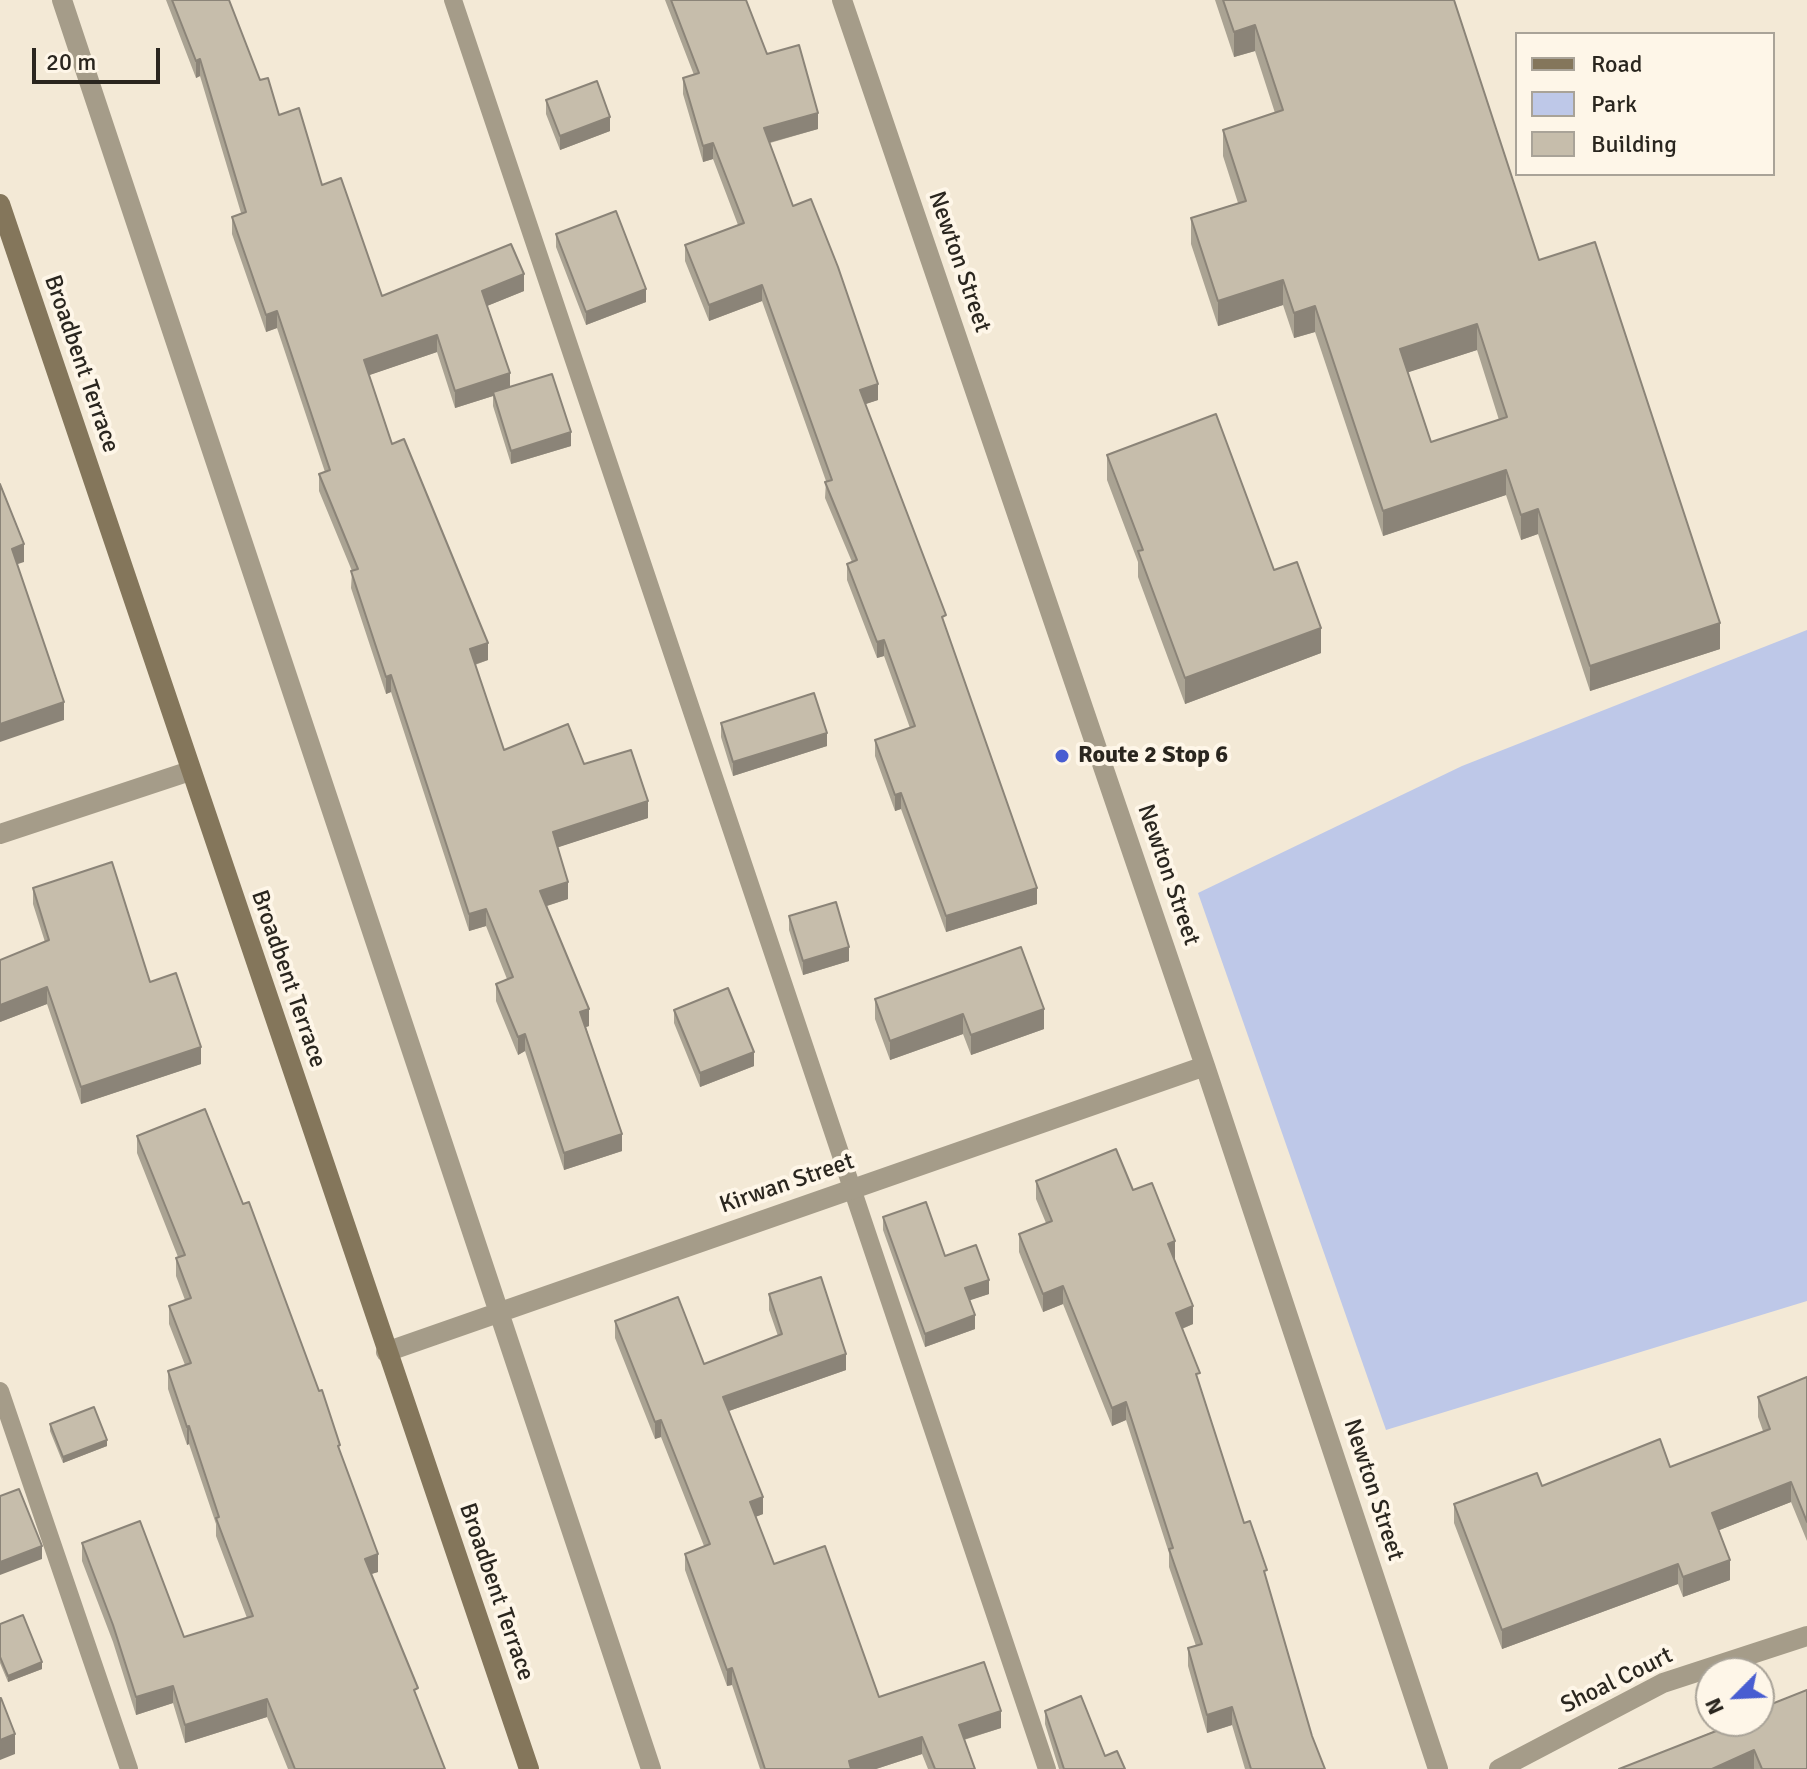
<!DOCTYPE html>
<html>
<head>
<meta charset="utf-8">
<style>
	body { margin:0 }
	#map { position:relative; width:1807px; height:1769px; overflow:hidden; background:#f3e9d6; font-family:Signika,sans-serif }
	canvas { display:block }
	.legend { position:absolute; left:1515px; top:32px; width:260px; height:144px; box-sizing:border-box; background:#fef6e8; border:2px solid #a9a398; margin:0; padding:10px 14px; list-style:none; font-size:24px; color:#2a261f }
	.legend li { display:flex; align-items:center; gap:16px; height:40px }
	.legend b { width:40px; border:2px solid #a9a398 }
	.north { position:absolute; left:1695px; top:1657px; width:80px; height:80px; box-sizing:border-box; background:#fef6e8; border:2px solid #a9a398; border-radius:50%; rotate:246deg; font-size:22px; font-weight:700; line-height:32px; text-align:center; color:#2a261f }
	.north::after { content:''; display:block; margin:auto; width:28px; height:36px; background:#485dd1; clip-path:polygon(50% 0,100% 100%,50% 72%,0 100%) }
	.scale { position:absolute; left:32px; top:48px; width:128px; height:36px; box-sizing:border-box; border:4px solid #2a261f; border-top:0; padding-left:10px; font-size:24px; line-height:28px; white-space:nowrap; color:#2a261f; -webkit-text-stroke:6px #fef6e8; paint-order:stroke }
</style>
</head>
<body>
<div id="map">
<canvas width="1807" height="1769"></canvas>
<ul class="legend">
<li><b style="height:10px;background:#84765b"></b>Road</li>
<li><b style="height:22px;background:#bec8e8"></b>Park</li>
<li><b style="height:22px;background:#c6bdab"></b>Building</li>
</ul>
<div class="north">N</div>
<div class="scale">20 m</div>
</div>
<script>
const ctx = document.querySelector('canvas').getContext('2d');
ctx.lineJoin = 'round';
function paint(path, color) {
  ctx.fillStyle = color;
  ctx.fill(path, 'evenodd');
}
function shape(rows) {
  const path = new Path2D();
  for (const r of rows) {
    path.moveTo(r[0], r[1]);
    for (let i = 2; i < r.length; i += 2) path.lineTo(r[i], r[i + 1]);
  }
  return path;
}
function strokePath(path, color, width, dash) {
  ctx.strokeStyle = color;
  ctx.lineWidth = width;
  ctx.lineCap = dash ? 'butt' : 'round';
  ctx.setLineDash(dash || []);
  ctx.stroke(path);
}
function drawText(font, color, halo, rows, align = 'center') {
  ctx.font = font + ' Signika,sans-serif';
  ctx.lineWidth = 8;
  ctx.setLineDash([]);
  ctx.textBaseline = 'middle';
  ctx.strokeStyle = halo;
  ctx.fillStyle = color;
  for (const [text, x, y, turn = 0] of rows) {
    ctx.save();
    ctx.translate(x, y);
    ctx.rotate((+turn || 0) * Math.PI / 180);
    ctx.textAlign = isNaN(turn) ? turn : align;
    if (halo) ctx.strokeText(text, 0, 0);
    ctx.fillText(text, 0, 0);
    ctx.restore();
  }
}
const green = shape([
	[1807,630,1807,1301,1386,1430,1198,893,1462,766]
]);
const lane = shape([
	[453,0,1047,1769],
	[0,1391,129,1769]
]);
const street = shape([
	[62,0,651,1769],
	[842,0,1205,1066,1438,1769],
	[0,834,190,771],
	[386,1352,1205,1066],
	[1499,1769,1663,1683,1807,1636]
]);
const secondary = shape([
	[0,204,529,1769]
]);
const wall = shape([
	[166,0,229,0,260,80,279,115,322,185,382,296,524,291,487,306,510,387,571,446,511,464,493,406,493,396,455,408,437,352,369,375,392,444,488,660,475,665,504,750,584,764,648,818,558,847,568,899,547,906,589,1026,586,1027,622,1151,564,1170,525,1051,518,1055,496,1001,496,984,507,979,486,926,469,931,391,692,386,694,351,588,352,571,319,491,319,474,325,472,277,328,266,332,232,234,232,217,241,213,200,76,196,78],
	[665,0,746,0,767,54,818,129,770,143,793,206,878,400,865,404,946,629,1037,904,946,932,901,809,895,811,875,756,875,740,910,728,884,656,877,658,847,580,847,564,852,562,825,498,826,481,762,301,709,321,685,261,685,245,738,225,713,159,703,162,683,94,683,78,694,75],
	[1215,0,1454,0,1539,260,1720,649,1590,691,1538,534,1521,540,1506,495,1383,536,1315,332,1294,338,1283,305,1218,326,1191,244,1191,218,1238,203,1223,156,1223,130,1275,113,1255,51,1234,57],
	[1477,350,1499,420,1431,442,1408,372],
	[546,100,610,131,560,150,546,114],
	[556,234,646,302,586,325,556,247],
	[1107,455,1274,570,1321,653,1185,704,1138,577,1138,562,1107,480],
	[721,723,827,746,733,776,721,737],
	[33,888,150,982,201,1064,81,1104,47,1004,0,1022,0,960,45,942,33,904],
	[789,916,849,961,803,975,789,930],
	[875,999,1044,1029,971,1055,963,1034,890,1060,875,1019],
	[674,1010,754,1066,700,1087,674,1023],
	[137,1136,340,1453,378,1572,371,1574,418,1700,445,1769,288,1769,267,1717,185,1743,173,1703,136,1715,113,1642,82,1561,82,1543,184,1637,247,1618,216,1536,216,1524,189,1444,187,1445,168,1389,168,1371,185,1365,169,1324,169,1306,185,1300,176,1276,176,1258,178,1257,137,1153],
	[1036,1181,1133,1190,1175,1259,1174,1259,1193,1324,1182,1329,1244,1523,1267,1583,1312,1736,1325,1769,1245,1769,1232,1725,1207,1733,1188,1666,1188,1648,1196,1646,1169,1567,1169,1553,1126,1420,1112,1426,1063,1304,1043,1312,1019,1252,1019,1234,1046,1223,1036,1199],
	[883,1217,945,1256,989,1294,969,1300,975,1329,925,1347,883,1230],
	[769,1294,846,1370,729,1411,763,1514,755,1517,774,1564,879,1697,1001,1728,964,1740,975,1769,928,1769,922,1754,876,1769,760,1769,732,1685,727,1686,685,1570,685,1554,704,1546,661,1437,655,1439,615,1338,615,1321,704,1364,778,1336,769,1310],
	[1807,1377,1807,1541,1791,1502,1719,1530,1730,1580,1683,1597,1678,1584,1502,1649,1454,1523,1454,1504,1542,1486,1670,1467,1763,1431,1758,1417,1758,1397],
	[50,1424,107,1446,63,1463,50,1431],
	[0,1624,42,1669,8,1682,0,1663],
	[1045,1711,1105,1756,1125,1769,1059,1769,1045,1724],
	[1727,1722,1807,1769,1619,1769,1727,1726]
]);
const shadedWall = shape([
	[1255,25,1255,51,1234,57,1234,32],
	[200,59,200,76,196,78,196,61],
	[818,113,818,129,764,144,764,128],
	[610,117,610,131,560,150,560,136],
	[713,143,713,159,703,162,703,146],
	[524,274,524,291,482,308,482,291],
	[1283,280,1283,305,1218,326,1218,301],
	[762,285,762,301,709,321,709,305],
	[646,289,646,302,586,325,586,312],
	[1315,306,1315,332,1294,338,1294,313],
	[277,311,277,328,266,332,266,315],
	[1477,324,1477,350,1400,375,1400,349],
	[437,335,437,352,364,377,364,360],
	[510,373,510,390,493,392,493,396,455,408,455,391],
	[878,384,878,400,860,406,860,390],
	[571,432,571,446,511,464,511,451],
	[1506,470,1506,495,1383,536,1383,511],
	[1538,509,1538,534,1521,540,1521,515],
	[24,544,24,562,12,566,12,549],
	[1720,623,1720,649,1590,691,1590,666],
	[1321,628,1321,653,1185,704,1185,678],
	[884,640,884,656,877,658,877,642],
	[488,643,488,660,470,666,470,649],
	[391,675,391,692,386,694,386,677],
	[64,702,64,720,0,742,0,724],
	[827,733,827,746,733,776,733,762],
	[901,793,901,809,895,811,895,795],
	[648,801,648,818,553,849,553,832],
	[568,882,568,899,540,908,540,891],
	[1037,888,1037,904,946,932,946,916],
	[486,909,486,926,469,931,469,914],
	[849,947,849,961,803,975,803,961],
	[47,987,47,1004,0,1022,0,1005],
	[589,1009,589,1026,580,1029,580,1012],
	[1044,1009,1044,1029,971,1055,971,1035],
	[963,1014,963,1034,890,1060,890,1041],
	[525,1034,525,1051,518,1055,518,1037],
	[201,1047,201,1064,81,1104,81,1087],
	[754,1052,754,1066,700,1087,700,1073],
	[622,1134,622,1151,564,1170,564,1153],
	[1175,1241,1175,1259,1168,1262,1168,1244],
	[989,1280,989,1294,965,1302,965,1288],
	[1063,1286,1063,1304,1043,1312,1043,1294],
	[1193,1306,1193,1324,1176,1331,1176,1313],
	[975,1315,975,1329,925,1347,925,1334],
	[846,1354,846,1370,723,1413,723,1397],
	[1126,1402,1126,1420,1112,1426,1112,1408],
	[661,1420,661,1437,655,1439,655,1422],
	[189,1426,189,1444,187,1445,187,1427],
	[107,1440,107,1446,63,1463,63,1457],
	[1791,1482,1791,1502,1712,1533,1712,1513],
	[763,1497,763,1514,750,1519,750,1502],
	[42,1546,42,1559,0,1575,0,1562],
	[378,1554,378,1572,365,1576,365,1559],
	[1730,1560,1730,1580,1683,1597,1683,1577],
	[1678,1564,1678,1584,1502,1649,1502,1630],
	[42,1662,42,1669,8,1682,8,1676],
	[732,1668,732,1685,727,1686,727,1670],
	[173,1686,173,1703,136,1715,136,1697],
	[267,1699,267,1717,185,1743,185,1725],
	[1232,1707,1232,1725,1207,1733,1207,1715],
	[1001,1711,1001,1728,959,1741,959,1725],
	[15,1734,15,1754,0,1760,0,1740],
	[922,1737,922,1754,876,1769,849,1769,849,1761],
	[1754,1750,1754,1769,1712,1769]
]);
const building = shape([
	[172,0,229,0,260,80,268,78,279,115,299,108,322,185,341,178,382,296,511,244,524,274,482,291,510,373,455,391,437,335,364,360,392,444,404,439,488,643,470,649,504,750,568,724,584,764,631,750,648,801,553,832,568,882,540,891,589,1009,580,1012,622,1134,564,1153,525,1034,518,1037,496,984,513,977,486,909,469,914,391,675,386,677,351,571,358,569,319,474,330,470,277,311,266,315,232,217,246,212,200,59,196,61,172,0],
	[671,0,746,0,767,54,799,45,818,113,764,128,793,206,811,199,838,267,878,384,860,390,946,615,942,617,1037,888,946,916,901,793,895,795,875,740,915,726,884,640,877,642,847,564,857,560,825,482,832,480,762,285,709,305,685,245,744,223,713,143,703,146,683,78,699,73,671,0],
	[1223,0,1454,0,1539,260,1595,242,1720,623,1590,666,1538,509,1521,515,1506,470,1383,511,1315,306,1294,313,1283,280,1218,301,1191,218,1246,201,1223,130,1283,110,1255,25,1234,32,1223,0],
	[1477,324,1507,417,1431,442,1400,349,1477,324],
	[597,81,610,117,560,136,546,100,597,81],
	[616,211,646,289,586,312,556,234,616,211],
	[552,374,571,432,511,451,493,392,552,374],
	[1216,414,1274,570,1297,562,1321,628,1185,678,1138,551,1143,550,1107,455,1216,414],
	[0,484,24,544,12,549,64,702,0,724,0,484],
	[814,693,827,733,733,762,721,723,814,693],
	[112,862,150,982,176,973,201,1047,81,1087,47,987,0,1005,0,960,49,940,33,888,112,862],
	[836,902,849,947,803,961,789,916,836,902],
	[1021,947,1044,1009,971,1035,963,1014,890,1041,875,999,1021,947],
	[728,988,754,1052,700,1073,674,1010,728,988],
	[205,1109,243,1204,249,1202,319,1391,322,1390,340,1445,338,1446,378,1554,365,1559,418,1688,414,1690,445,1769,295,1769,267,1699,185,1725,173,1686,136,1697,113,1625,82,1543,140,1521,184,1637,253,1616,216,1518,219,1517,189,1426,187,1427,168,1371,191,1363,169,1306,191,1298,176,1258,185,1255,137,1136,205,1109],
	[1116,1149,1133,1190,1152,1183,1175,1241,1168,1244,1193,1306,1176,1313,1200,1373,1196,1374,1244,1523,1250,1521,1267,1570,1264,1571,1312,1736,1325,1769,1251,1769,1232,1707,1207,1715,1188,1648,1202,1644,1169,1549,1173,1548,1126,1402,1112,1408,1063,1286,1043,1294,1019,1234,1052,1221,1036,1181,1116,1149],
	[926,1202,945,1256,976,1245,989,1280,965,1288,975,1315,925,1334,883,1217,926,1202],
	[821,1277,846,1354,723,1397,763,1497,750,1502,774,1564,825,1546,879,1697,984,1662,1001,1711,959,1725,975,1769,935,1769,922,1737,849,1761,851,1769,765,1769,732,1668,727,1670,685,1554,710,1544,661,1420,655,1422,615,1321,678,1297,704,1364,782,1334,769,1294,821,1277],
	[1807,1377,1807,1522,1791,1482,1712,1513,1730,1560,1683,1577,1678,1564,1502,1630,1454,1504,1537,1473,1542,1486,1660,1439,1670,1467,1770,1429,1758,1397,1807,1377],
	[94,1407,107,1440,63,1457,50,1424,94,1407],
	[19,1489,42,1546,0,1562,0,1496,19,1489],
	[23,1615,42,1662,8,1676,0,1657,0,1624,23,1615],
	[1807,1690,1807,1769,1762,1769,1754,1750,1712,1769,1619,1769,1729,1726,1727,1722,1730,1721,1759,1721,1759,1709,1807,1690],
	[1081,1696,1105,1756,1117,1751,1125,1769,1064,1769,1045,1711,1081,1696],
	[0,1698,1,1698,15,1734,0,1740,0,1698]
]);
const markers = [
	[1062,756,8,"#485dd1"]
];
const streetNames = [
	["Newton Street",959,262,71],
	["Broadbent Terrace",81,364,71],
	["Newton Street",1168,875,71],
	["Broadbent Terrace",288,979,71],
	["Kirwan Street",787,1184,-19],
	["Newton Street",1373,1490,72],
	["Broadbent Terrace",496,1592,71],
	["Shoal Court",1617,1681,-26]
];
const poiNames = [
	["Route 2 Stop 6",1078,756]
];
paint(green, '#bec8e8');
strokePath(lane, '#a59c89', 18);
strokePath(street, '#a59c89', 20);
strokePath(secondary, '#84765b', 20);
paint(wall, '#aaa393');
paint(shadedWall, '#8b8478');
paint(building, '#c6bdab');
strokePath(building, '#8b8478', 2);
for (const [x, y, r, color] of markers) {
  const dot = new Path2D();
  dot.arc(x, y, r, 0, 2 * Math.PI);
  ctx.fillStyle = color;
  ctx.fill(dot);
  strokePath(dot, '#fef6e8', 3);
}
drawText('24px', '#2a261f', '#fef6e8', streetNames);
drawText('bold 24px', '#2a261f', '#fef6e8', poiNames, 'left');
</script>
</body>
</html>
